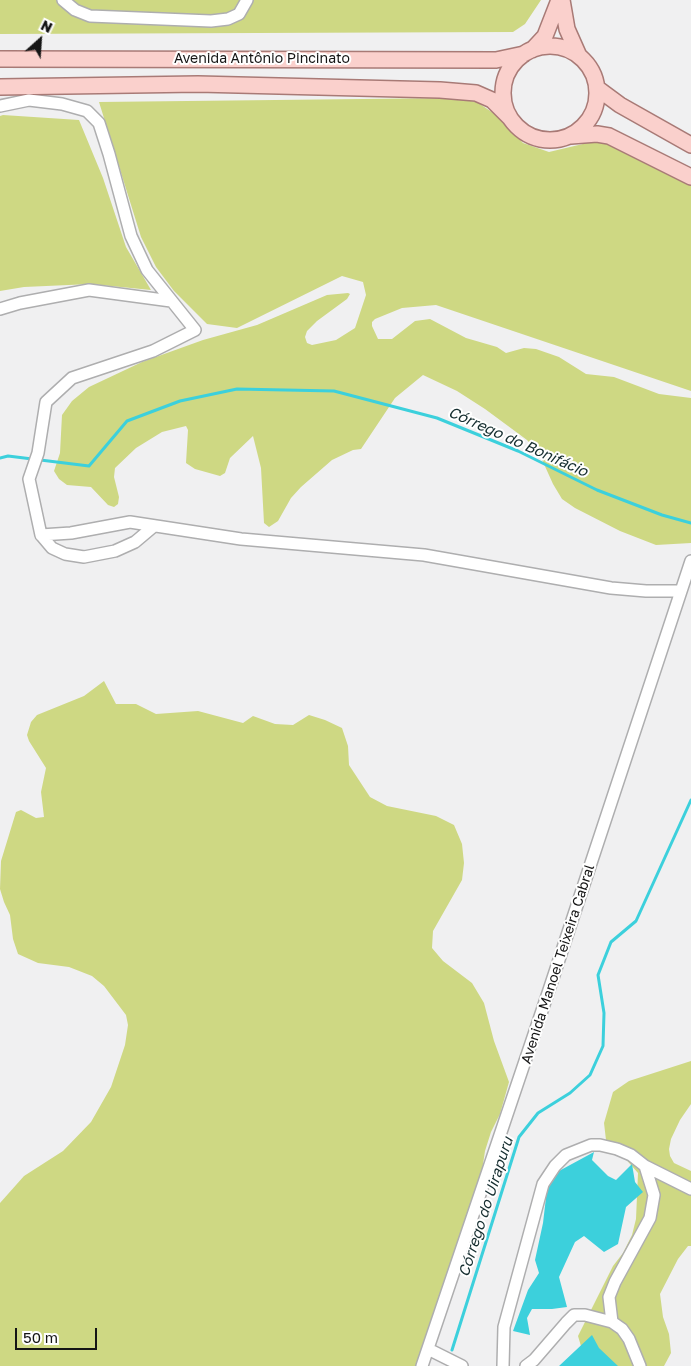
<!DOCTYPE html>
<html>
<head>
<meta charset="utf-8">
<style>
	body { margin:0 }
	#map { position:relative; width:691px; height:1366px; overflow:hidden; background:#f0f0f1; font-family:"Golos Text",sans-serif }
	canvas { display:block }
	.north { position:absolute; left:15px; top:15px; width:50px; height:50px; -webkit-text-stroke:4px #fff; paint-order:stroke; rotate:26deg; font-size:14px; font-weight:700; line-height:20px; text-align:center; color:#151515 }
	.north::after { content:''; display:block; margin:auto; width:18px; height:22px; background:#151515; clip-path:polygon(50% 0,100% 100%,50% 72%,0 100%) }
	.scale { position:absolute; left:15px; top:1328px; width:82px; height:22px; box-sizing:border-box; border:2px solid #151515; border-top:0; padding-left:6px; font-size:15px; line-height:18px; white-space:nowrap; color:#151515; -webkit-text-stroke:4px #fff; paint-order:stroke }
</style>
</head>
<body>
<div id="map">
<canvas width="691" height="1366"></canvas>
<div class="north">N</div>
<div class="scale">50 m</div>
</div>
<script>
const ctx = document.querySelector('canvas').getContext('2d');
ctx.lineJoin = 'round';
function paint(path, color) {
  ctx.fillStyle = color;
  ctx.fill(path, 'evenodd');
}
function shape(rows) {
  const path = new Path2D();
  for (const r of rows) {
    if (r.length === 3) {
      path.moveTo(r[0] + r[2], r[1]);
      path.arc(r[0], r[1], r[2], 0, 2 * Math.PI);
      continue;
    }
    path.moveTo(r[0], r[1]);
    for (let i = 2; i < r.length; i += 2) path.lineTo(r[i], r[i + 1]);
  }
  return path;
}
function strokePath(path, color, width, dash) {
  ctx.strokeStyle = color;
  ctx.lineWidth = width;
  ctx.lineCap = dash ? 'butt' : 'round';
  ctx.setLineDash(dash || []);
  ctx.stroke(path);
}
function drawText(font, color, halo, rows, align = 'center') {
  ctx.font = font + ' "Golos Text",sans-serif';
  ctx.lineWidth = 4;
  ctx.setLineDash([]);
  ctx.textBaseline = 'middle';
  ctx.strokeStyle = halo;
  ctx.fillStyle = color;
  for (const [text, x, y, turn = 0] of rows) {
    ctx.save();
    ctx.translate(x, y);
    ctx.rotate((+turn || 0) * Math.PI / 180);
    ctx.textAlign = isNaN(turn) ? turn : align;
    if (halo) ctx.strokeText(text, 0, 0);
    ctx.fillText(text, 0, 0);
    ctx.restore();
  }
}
const green = shape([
	[0,0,60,0,76,13,215,24,250,0,541,0,525,24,513,32,0,34],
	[68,0,243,0,238,10,223,16,117,15,81,9],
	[451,98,477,102,499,117,523,143,549,152,587,143,617,143,691,181,691,391,436,305,402,308,375,319,372,322,372,326,378,339,392,339,415,321,430,319,466,338,497,347,506,353,524,348,536,349,559,357,586,374,614,377,659,394,691,398,691,543,656,545,620,531,575,508,562,499,553,484,539,453,527,440,485,409,457,391,423,375,395,398,361,449,353,450,332,460,301,487,291,498,278,521,269,527,264,523,261,468,253,436,230,458,225,473,220,476,195,469,186,463,188,430,186,426,162,432,136,448,115,468,114,477,119,497,118,504,114,507,108,505,91,487,67,485,59,479,54,471,60,453,62,415,72,401,89,387,142,362,203,340,257,325,327,295,348,293,350,294,347,299,317,321,307,331,305,337,307,343,312,345,336,340,355,328,366,295,363,282,342,276,237,328,207,324,174,291,156,267,141,237,99,102],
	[3,115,79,120,103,178,126,247,151,290,91,284,24,287,0,291,0,116],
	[104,681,116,704,136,704,156,714,198,711,243,723,253,716,275,724,293,725,309,715,325,720,342,728,348,746,349,765,370,797,387,806,436,816,454,825,462,844,464,863,462,880,433,931,432,948,443,961,472,983,484,1003,494,1041,509,1082,500,1114,491,1132,485,1151,482,1171,416,1366,0,1366,0,1203,24,1176,63,1151,91,1122,111,1087,125,1045,128,1025,126,1015,104,986,92,976,69,967,38,963,18,954,13,939,10,915,4,902,0,889,1,861,16,812,21,810,36,818,44,817,41,792,46,768,29,741,27,735,31,722,37,715,84,696],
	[691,1061,691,1104,680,1120,671,1139,669,1149,670,1156,674,1163,691,1171,691,1246,688,1246,678,1259,660,1294,663,1317,669,1334,671,1353,664,1366,591,1366,583,1353,578,1336,613,1266,623,1253,632,1235,636,1219,638,1173,615,1147,606,1140,604,1123,613,1092,629,1081]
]);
const water = shape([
	[594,1152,592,1160,608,1176,616,1180,632,1164,635,1182,643,1192,626,1207,618,1244,604,1252,584,1236,575,1242,559,1277,567,1307,552,1309,532,1309,527,1318,530,1335,513,1331,528,1290,539,1273,535,1260,543,1223,547,1189,559,1171],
	[592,1335,599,1348,618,1366,559,1366]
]);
const stream = shape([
	[0,458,8,456,89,466,127,421,180,401,237,389,334,391,437,418,518,451,597,490,662,515,691,523],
	[452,1350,519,1137,538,1113,570,1093,590,1075,603,1046,604,1013,598,975,611,942,636,921,691,800]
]);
const minor = shape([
	[63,0,75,10,90,16,211,21,228,19,239,14,247,0],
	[0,106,29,100,62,104,87,111,99,123,109,154,131,236,147,270,195,330,153,351,72,378,46,402,38,453,29,479,41,535,71,533,130,522,241,539,424,555,611,588,646,591,681,591],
	[0,309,20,303,89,290,171,301],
	[41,535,52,548,65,554,84,557,115,551,135,542,154,526],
	[645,1166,691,1189],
	[428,1349,462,1366],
	[422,1366,549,990,691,561],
	[503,1366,504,1327,543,1184,555,1166,566,1155,591,1145,600,1145,617,1149,631,1155,645,1166,654,1195,650,1218,615,1282,609,1297,612,1322],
	[526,1366,534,1360,566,1323,574,1315,585,1315,612,1322,622,1329,629,1339,640,1366]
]);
const major = shape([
	[562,0,567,29,579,56],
	[550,93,47],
	[532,50,545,36,559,0],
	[0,59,496,60,524,54],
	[0,87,198,84,440,90,476,93,492,100,511,119],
	[597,88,620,105,691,145],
	[571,136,597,134,609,136,691,177]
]);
const streetNames = [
	["Avenida Antônio Pincinato",262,59],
	["Avenida Manoel Teixeira Cabral",558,964,-72]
];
const waterNames = [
	["Córrego do Bonifácio",518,442,24],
	["Córrego do Uirapuru",486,1207,-72]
];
paint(green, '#ced883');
paint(water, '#3cd0dc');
strokePath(stream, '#3cd0dc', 3);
strokePath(minor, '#aeaeaf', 14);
strokePath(major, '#a87a76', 18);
strokePath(minor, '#fff', 11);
strokePath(major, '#fad0cc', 15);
drawText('14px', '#151515', '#fff', streetNames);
drawText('italic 15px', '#162e30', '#fff', waterNames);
</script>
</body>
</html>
